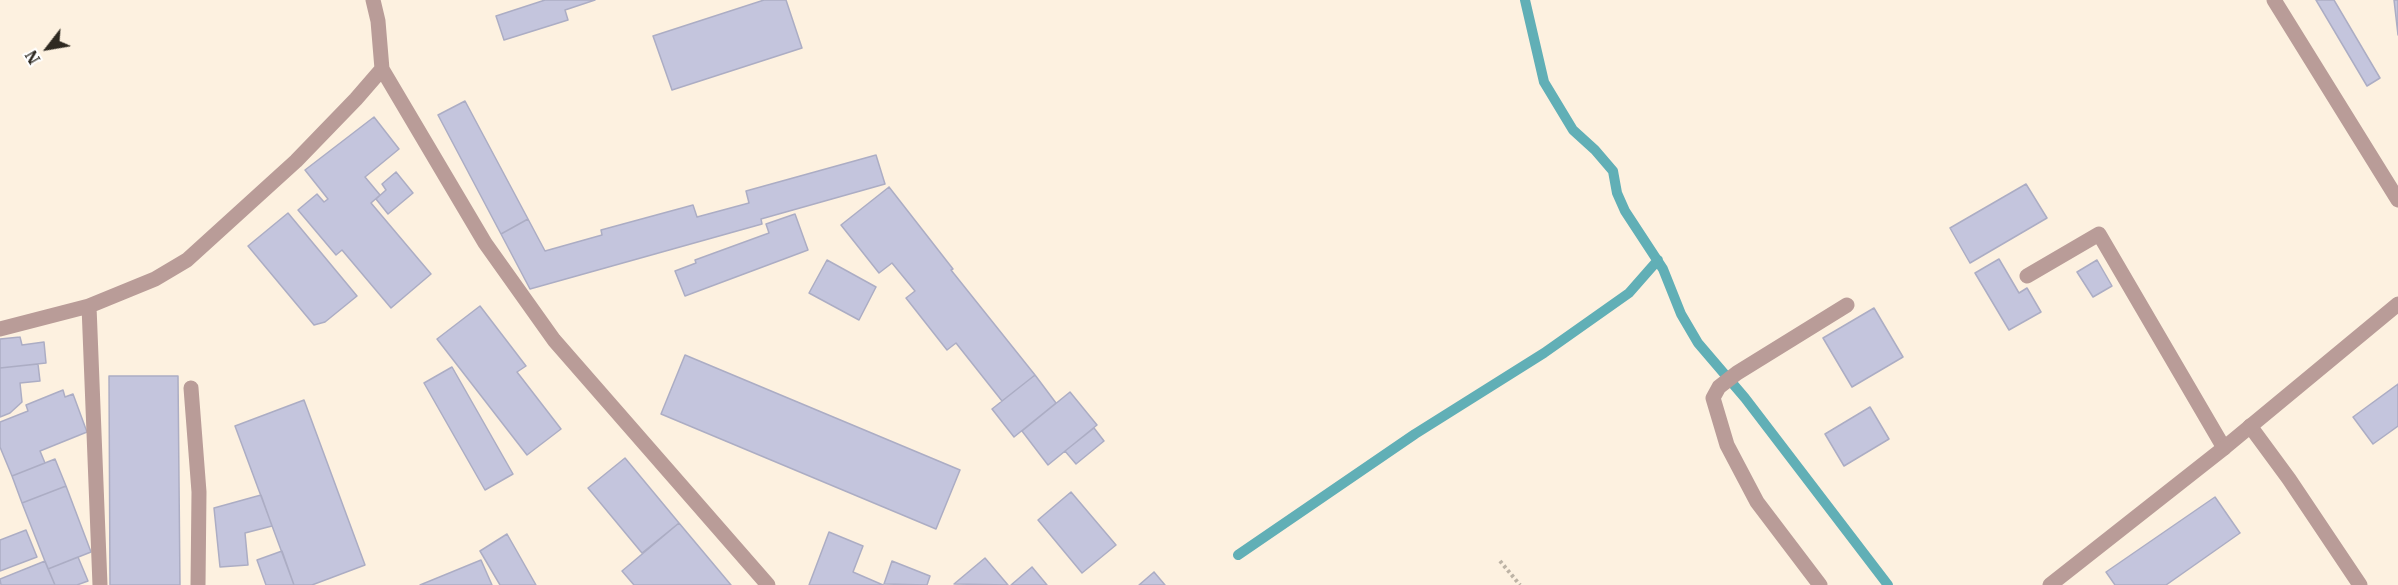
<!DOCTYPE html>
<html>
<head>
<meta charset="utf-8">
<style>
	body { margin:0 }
	#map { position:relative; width:2398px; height:585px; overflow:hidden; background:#fdf1e0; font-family:"IBM Plex Serif",serif }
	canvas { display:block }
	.north { position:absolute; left:18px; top:18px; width:60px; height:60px; -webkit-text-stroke:4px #fff; paint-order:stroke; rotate:239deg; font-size:16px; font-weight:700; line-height:24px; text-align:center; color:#2e2921 }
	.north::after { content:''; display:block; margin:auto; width:21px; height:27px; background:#2e2921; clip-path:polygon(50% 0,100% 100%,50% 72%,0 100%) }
</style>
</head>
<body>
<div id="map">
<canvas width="2398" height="585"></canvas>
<div class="north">N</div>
</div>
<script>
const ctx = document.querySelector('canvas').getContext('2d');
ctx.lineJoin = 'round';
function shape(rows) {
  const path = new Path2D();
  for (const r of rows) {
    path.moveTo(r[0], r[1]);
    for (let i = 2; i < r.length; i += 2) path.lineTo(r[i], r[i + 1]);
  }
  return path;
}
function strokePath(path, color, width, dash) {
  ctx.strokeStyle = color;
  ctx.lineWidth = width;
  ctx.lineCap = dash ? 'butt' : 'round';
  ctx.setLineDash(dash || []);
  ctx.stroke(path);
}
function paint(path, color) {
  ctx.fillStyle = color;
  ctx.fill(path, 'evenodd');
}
const stream = shape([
	[1525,0,1544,82,1573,130,1595,150,1613,171,1617,193,1625,211,1663,269,1681,314,1698,343,1745,398,1888,585],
	[1238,555,1415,434,1544,353,1629,293,1658,260]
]);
const building = shape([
	[545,0,595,0,565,10,568,20,504,40,496,16,545,0],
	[764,0,786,0,802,48,672,90,653,36,764,0],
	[2316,0,2334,0,2380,78,2367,86,2316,0],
	[2394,0,2398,0,2398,35,2394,0],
	[465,101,528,219,501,234,438,115,465,101],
	[374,117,399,149,365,177,380,195,371,203,431,274,391,308,342,250,336,255,298,210,317,194,324,202,328,199,305,170,374,117],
	[876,155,885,184,761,219,762,224,530,289,501,234,528,219,545,251,602,235,601,230,693,205,697,217,749,203,746,191,876,155],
	[396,172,413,193,388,214,376,199,386,190,382,184,396,172],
	[2026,184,2047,218,1970,263,1950,228,2026,184],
	[889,187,953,269,951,270,1035,375,1002,401,956,343,947,350,906,298,915,291,892,263,879,273,841,225,889,187],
	[288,213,357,296,325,322,314,325,248,246,288,213],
	[795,214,808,250,685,296,675,271,696,263,695,260,769,233,766,224,795,214],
	[1999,259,2019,293,2027,288,2041,312,2009,330,1975,273,1999,259],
	[827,260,876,287,859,320,809,293,827,260],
	[2097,260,2112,286,2093,297,2077,272,2097,260],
	[480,306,526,366,517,372,561,429,527,455,437,339,480,306],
	[1874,308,1903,357,1852,387,1823,338,1874,308],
	[20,337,22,345,44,342,46,363,0,368,0,339,20,337],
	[685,355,960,470,936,529,661,414,685,355],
	[38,364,40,381,20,383,22,402,10,413,0,417,0,368,38,364],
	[452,367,513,474,485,490,424,383,452,367],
	[1035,375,1056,403,1014,437,992,409,1035,375],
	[109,376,178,376,180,585,110,585,109,376],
	[2398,384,2398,426,2373,444,2353,417,2398,384],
	[63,390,65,397,73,394,87,432,40,451,45,463,12,476,0,447,0,422,28,411,26,405,63,390],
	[1070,392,1097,425,1048,465,1022,431,1070,392],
	[304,400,365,565,312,585,294,585,235,426,304,400],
	[1870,407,1889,439,1844,466,1825,434,1870,407],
	[1094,428,1104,441,1076,464,1065,451,1094,428],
	[625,458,679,523,642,553,588,488,625,458],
	[55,459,66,486,22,503,12,476,55,459],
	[66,486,91,552,48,569,22,503,66,486],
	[1071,492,1116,545,1082,573,1038,520,1071,492],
	[261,495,272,526,245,533,248,565,220,567,214,508,261,495],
	[2215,497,2240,533,2166,585,2115,585,2106,572,2215,497],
	[679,523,731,585,634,585,622,571,679,523],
	[26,530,37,557,0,571,0,540,26,530],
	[829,532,863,546,853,572,883,585,809,585,829,532],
	[507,534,536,585,500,585,480,551,507,534],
	[282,551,294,585,266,585,257,560,282,551],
	[78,557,88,581,77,585,55,585,48,569,78,557],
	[985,558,1008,585,954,584,985,558],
	[481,560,492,585,420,585,481,560],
	[45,561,55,585,1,585,0,579,45,561],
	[892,561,930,576,927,585,884,584,892,561],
	[1032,567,1047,585,1011,585,1032,567],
	[1154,572,1165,585,1139,585,1154,572]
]);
const path = shape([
	[1500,561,1520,585]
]);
const service = shape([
	[2027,276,2099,234,2224,448],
	[2250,426,2289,479,2360,585]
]);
const minor = shape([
	[2274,0,2398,200],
	[382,69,485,243,554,340,768,585],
	[89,306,100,585],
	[0,329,89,306,155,279,187,260,296,161,356,99,382,69,378,21,373,0],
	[191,388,199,492,198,585],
	[1820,585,1757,502,1727,445,1713,398,1719,387,1737,373,1847,305],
	[2050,585,2224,448,2398,304]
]);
strokePath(stream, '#61afb6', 10);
paint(building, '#c4c5dd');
strokePath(building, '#acadc4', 1.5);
strokePath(path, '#bdb3a5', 4, [3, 3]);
strokePath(service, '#b99c98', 15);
strokePath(minor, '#b99c98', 15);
</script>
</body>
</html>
